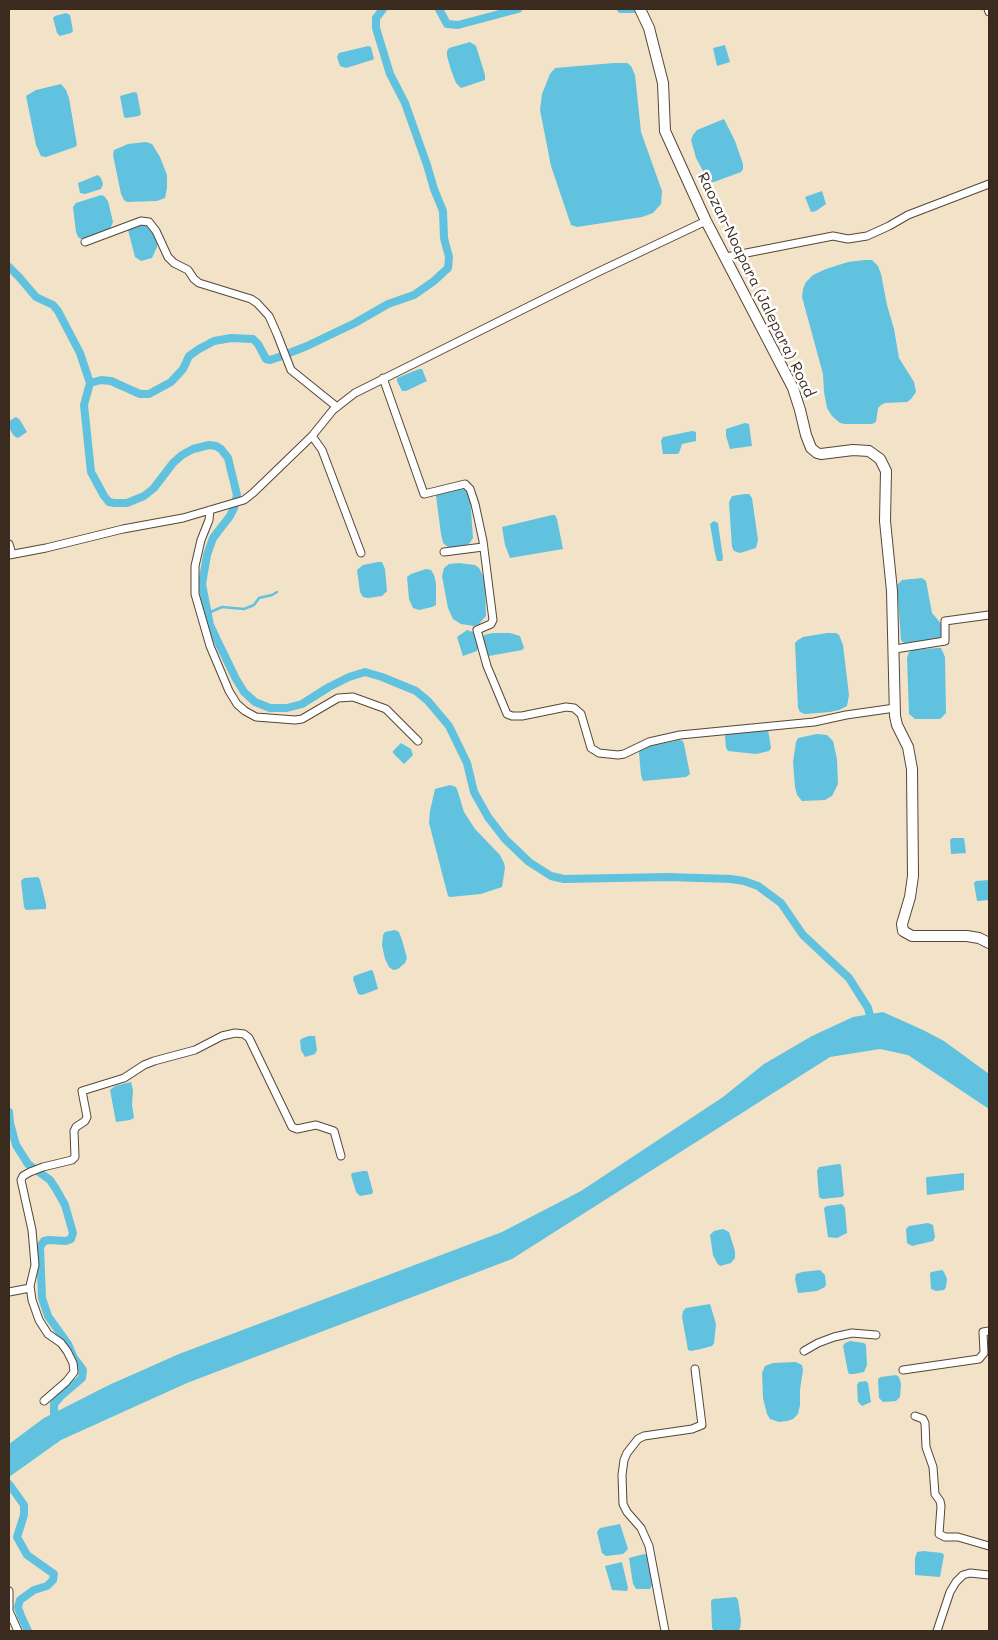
<!DOCTYPE html>
<html>
<head>
<meta charset="utf-8">
<style>
	body { margin:0 }
	#map { position:relative; width:998px; height:1640px; overflow:hidden; background:#f2e2c7; font-family:Mali,sans-serif }
	canvas { display:block }
	.frame { position:absolute; inset:0; border:10px solid #3b2a1e; pointer-events:none }
</style>
</head>
<body>
<div id="map">
<canvas width="998" height="1640"></canvas>
<div class="frame"></div>
</div>
<script>
const ctx = document.querySelector('canvas').getContext('2d');
ctx.lineJoin = 'round';
function paint(path, color) {
  ctx.fillStyle = color;
  ctx.fill(path, 'evenodd');
}
function shape(rows) {
  const path = new Path2D();
  for (const r of rows) {
    path.moveTo(r[0], r[1]);
    for (let i = 2; i < r.length; i += 2) path.lineTo(r[i], r[i + 1]);
  }
  return path;
}
function strokePath(path, color, width, dash) {
  ctx.strokeStyle = color;
  ctx.lineWidth = width;
  ctx.lineCap = dash ? 'butt' : 'round';
  ctx.setLineDash(dash || []);
  ctx.stroke(path);
}
function drawText(font, color, halo, rows, align = 'center') {
  ctx.font = font + ' Mali,sans-serif';
  ctx.lineWidth = 5;
  ctx.setLineDash([]);
  ctx.textBaseline = 'middle';
  ctx.strokeStyle = halo;
  ctx.fillStyle = color;
  for (const [text, x, y, turn = 0] of rows) {
    ctx.save();
    ctx.translate(x, y);
    ctx.rotate((+turn || 0) * Math.PI / 180);
    ctx.textAlign = isNaN(turn) ? turn : align;
    if (halo) ctx.strokeText(text, 0, 0);
    ctx.fillText(text, 0, 0);
    ctx.restore();
  }
}
const water = shape([
	[66,13,70,15,73,31,71,33,60,36,57,33,53,18,55,16],
	[470,42,476,46,485,75,485,80,461,88,456,83,451,70,447,56,447,51,449,48],
	[725,45,730,62,717,66,713,48],
	[368,46,371,47,374,59,372,60,346,68,340,66,337,57,339,53],
	[614,63,627,63,631,66,635,75,641,132,662,191,661,204,653,213,642,217,577,227,571,225,551,166,540,110,542,94,550,74,555,68],
	[61,84,66,90,69,98,77,145,75,147,46,157,41,156,36,145,26,96,36,90],
	[134,92,137,93,141,114,139,116,126,118,124,117,120,96],
	[724,119,735,141,743,164,743,169,741,172,714,182,709,182,696,158,691,140,693,135,697,130],
	[146,142,152,144,160,157,167,175,167,188,165,198,157,201,127,202,124,200,121,194,113,155,114,150,128,144],
	[98,175,101,178,103,184,101,189,85,194,80,193,78,183],
	[822,191,826,204,816,211,811,212,805,197],
	[101,195,104,196,108,201,113,222,110,229,88,237,81,239,78,237,76,232,73,207,76,203],
	[142,224,148,226,152,230,157,242,157,247,152,258,141,261,135,257,128,230],
	[865,260,872,260,878,266,881,274,887,305,894,329,899,358,914,382,916,392,911,399,907,402,885,403,881,405,878,408,876,422,872,424,845,424,840,423,832,416,827,408,824,392,823,374,802,297,803,289,806,282,813,275,826,269,848,262],
	[419,369,422,369,427,381,406,391,402,391,397,381,397,378],
	[16,417,20,420,27,432,18,438,14,436,9,428,9,421],
	[745,423,749,424,752,446,730,449,726,436,726,429],
	[692,431,696,432,696,441,682,444,679,453,677,454,663,454,661,441,663,437],
	[458,488,467,490,470,497,473,538,469,544,458,547,448,547,443,543,441,534,436,496,437,494],
	[745,494,749,494,752,498,758,540,756,548,740,553,734,551,732,547,729,502,732,496],
	[552,515,555,515,557,519,563,549,510,558,505,545,502,527],
	[714,521,718,523,723,558,722,561,717,561,715,553,710,524],
	[378,562,382,562,385,569,387,591,382,596,368,598,363,597,360,592,357,570,363,565],
	[459,563,475,565,479,568,483,576,485,586,486,616,479,624,474,626,461,624,453,619,448,608,442,576,444,568,449,564],
	[426,569,431,570,434,575,436,583,436,605,432,607,419,610,413,608,409,599,407,577,411,574],
	[922,578,926,581,932,613,943,626,942,636,936,639,904,643,901,640,897,585,902,580],
	[467,630,473,632,478,648,477,651,463,656,457,637],
	[493,633,510,633,520,636,524,648,522,650,489,656,486,651,483,638,484,635],
	[827,633,836,633,839,635,843,645,849,695,847,706,839,710,830,712,805,714,800,712,798,708,795,643,798,640,803,637],
	[937,648,941,648,945,657,946,713,940,719,915,719,909,714,907,658,909,652,914,650],
	[768,729,771,748,769,751,756,754,728,751,726,748,725,736,727,733],
	[817,734,827,735,833,741,837,759,838,784,832,796,825,800,802,801,797,795,795,787,793,762,796,742,798,738],
	[680,740,683,741,684,744,690,774,686,777,643,781,641,775,639,753,640,750,646,747],
	[401,743,411,749,413,755,404,764,393,753,393,751],
	[450,785,456,787,458,792,464,812,475,829,500,855,504,863,505,868,502,887,481,894,450,897,448,896,429,823,430,811,435,789],
	[952,838,964,838,966,853,951,854,950,840],
	[38,877,40,880,46,904,46,909,26,910,24,907,21,881,24,878],
	[989,880,989,900,977,901,974,883,976,881],
	[395,930,399,932,402,940,407,958,405,963,398,969,393,970,389,967,385,959,382,945,383,935,385,932],
	[371,970,373,971,378,989,362,995,358,994,353,979,354,976],
	[883,1012,923,1030,944,1041,989,1074,989,1109,908,1055,880,1049,830,1057,512,1259,187,1383,61,1440,9,1477,9,1444,44,1418,109,1385,179,1354,502,1232,581,1191,723,1097,764,1064,812,1036,853,1017],
	[309,1036,315,1036,317,1050,315,1054,305,1057,301,1050,300,1040,303,1038],
	[131,1082,133,1090,132,1105,134,1118,130,1120,116,1122,110,1090,115,1086],
	[839,1164,841,1165,844,1195,842,1197,822,1199,819,1197,817,1171,819,1167],
	[363,1171,367,1171,368,1173,373,1192,372,1194,360,1196,356,1192,351,1175,352,1173],
	[964,1173,964,1190,927,1195,926,1178,927,1177],
	[842,1204,845,1208,847,1233,837,1238,828,1237,824,1208,827,1206],
	[928,1223,933,1225,935,1237,933,1241,912,1246,907,1243,906,1229,909,1226],
	[723,1229,729,1232,735,1251,735,1258,731,1263,720,1266,717,1263,713,1255,710,1235,714,1231],
	[820,1270,825,1275,826,1284,825,1287,817,1291,798,1293,795,1279,796,1274,802,1272],
	[942,1270,944,1272,947,1279,946,1287,944,1290,936,1291,931,1289,930,1274,931,1272],
	[710,1304,716,1324,714,1343,712,1346,701,1349,691,1351,688,1350,682,1317,683,1311,686,1308],
	[850,1341,864,1343,866,1345,867,1365,864,1372,854,1374,849,1374,848,1372,843,1346,845,1343],
	[796,1362,802,1365,803,1370,800,1390,800,1405,798,1414,793,1419,787,1421,779,1422,770,1419,767,1414,763,1398,762,1373,765,1366,773,1363],
	[896,1375,899,1377,901,1384,900,1397,896,1401,883,1402,879,1398,878,1379,881,1377],
	[866,1381,868,1383,871,1402,862,1406,858,1402,857,1385,859,1382],
	[620,1524,628,1549,623,1554,606,1556,602,1553,597,1532,600,1528],
	[923,1551,942,1553,944,1555,940,1577,915,1575,915,1558,917,1552],
	[644,1554,648,1555,652,1585,650,1589,636,1589,633,1584,629,1558],
	[622,1562,628,1588,627,1591,612,1590,605,1566],
	[736,1597,738,1600,741,1621,740,1629,737,1631,714,1631,712,1628,711,1601,713,1599]
]);
const stream = shape([
	[208,613,222,607,244,609,254,605,259,598,272,595,277,592]
]);
const canal = shape([
	[439,9,447,24,458,25,518,9],
	[621,9,633,9],
	[9,267,19,277,36,297,53,305,58,311,80,353,90,383,84,405,91,472,104,496,109,502,114,503,127,503,144,496,154,488,173,463,182,455,193,449,209,445,216,446,221,449,228,458,237,495,234,508,230,516,213,538,207,555,202,584,210,625,218,642,236,679,244,692,255,702,270,708,287,708,302,704,329,687,349,677,365,672,382,677,416,691,428,701,449,726,467,763,474,792,488,817,505,839,529,862,551,876,564,879,668,877,731,879,744,881,758,886,781,903,803,935,849,978,868,1008,872,1024],
	[90,383,101,380,111,381,140,394,149,394,171,382,183,369,189,356,199,349,214,341,231,338,253,339,258,344,266,359,270,360,279,357,307,346,355,323,388,304,414,295,434,281,448,268,449,257,444,238,443,211,434,189,427,165,405,103,390,74,376,28,376,18,383,9],
	[9,1112,10,1123,16,1145,28,1164,50,1180,56,1189,65,1205,73,1233,71,1239,66,1241,49,1240,44,1241,40,1247,42,1298,48,1316,68,1344,74,1358,83,1370,82,1378,61,1396,54,1404,54,1417,57,1422],
	[9,1484,24,1505,24,1515,17,1537,27,1555,54,1574,53,1580,47,1586,34,1590,20,1600,18,1607,21,1616,28,1631]
]);
const minor = shape([
	[988,9,989,12],
	[85,242,141,221,149,222,156,231,168,257,174,263,188,270,194,279,199,283,251,299,257,303,269,316,277,334,291,370,337,407],
	[726,257,833,236,848,239,867,236,889,226,908,215,989,184],
	[383,378,424,494,465,484,470,489,475,504,483,541,493,620,491,624,477,630,487,666,507,714,512,716,522,716,566,707,574,708,581,714,591,748,599,753,618,755,624,754,649,742,680,735,814,722,846,715,895,708],
	[312,436,322,450,361,553],
	[210,510,209,520,201,540,195,566,195,594,210,646,229,691,237,704,245,711,256,717,295,720,302,719,338,698,353,697,386,709,418,741],
	[9,544,12,554],
	[444,552,483,547],
	[9,555,46,548,123,529,183,518,244,500,253,493,312,436,333,410,355,393,596,273,706,221],
	[895,649,945,641,945,621,989,615],
	[9,1292,30,1288],
	[804,1351,818,1343,834,1337,852,1333,876,1335],
	[903,1370,979,1359,984,1353,983,1332,989,1331],
	[44,1401,66,1382,74,1372,73,1363,67,1351,61,1343,48,1334,39,1320,32,1300,30,1286,35,1265,32,1230,21,1180,23,1176,30,1172,43,1167,72,1160,75,1157,74,1131,76,1127,85,1121,87,1117,82,1091,124,1078,144,1065,154,1061,195,1050,222,1036,235,1033,244,1034,249,1038,292,1127,297,1129,316,1125,334,1131,341,1156],
	[915,1416,923,1419,925,1423,926,1447,933,1467,935,1494,940,1501,941,1506,939,1534,945,1537,958,1537,989,1546],
	[9,1591,9,1611,18,1631],
	[665,1631,649,1546,641,1528,627,1512,623,1504,622,1475,624,1460,627,1453,638,1439,644,1436,692,1429,702,1425,695,1369],
	[937,1631,950,1592,956,1582,963,1575,970,1573,989,1575]
]);
const secondary = shape([
	[640,9,649,28,663,83,665,131,706,221,793,388,800,410,806,435,811,448,817,453,821,454,853,450,869,451,880,459,886,471,885,521,892,591,895,716,897,725,908,747,912,769,913,876,910,897,902,924,903,931,912,936,967,936,979,938,989,943]
]);
const streetNames = [
	["Raozan-Noapara (Jalepara) Road",756,285,64]
];
paint(water, '#60c2df');
strokePath(stream, '#60c2df', 2.5);
strokePath(canal, '#60c2df', 8);
strokePath(minor, '#564637', 9);
strokePath(secondary, '#564637', 12);
strokePath(minor, '#fff', 7);
strokePath(secondary, '#fff', 10);
drawText('15px', '#3b2a1e', '#fff', streetNames);
</script>
</body>
</html>
